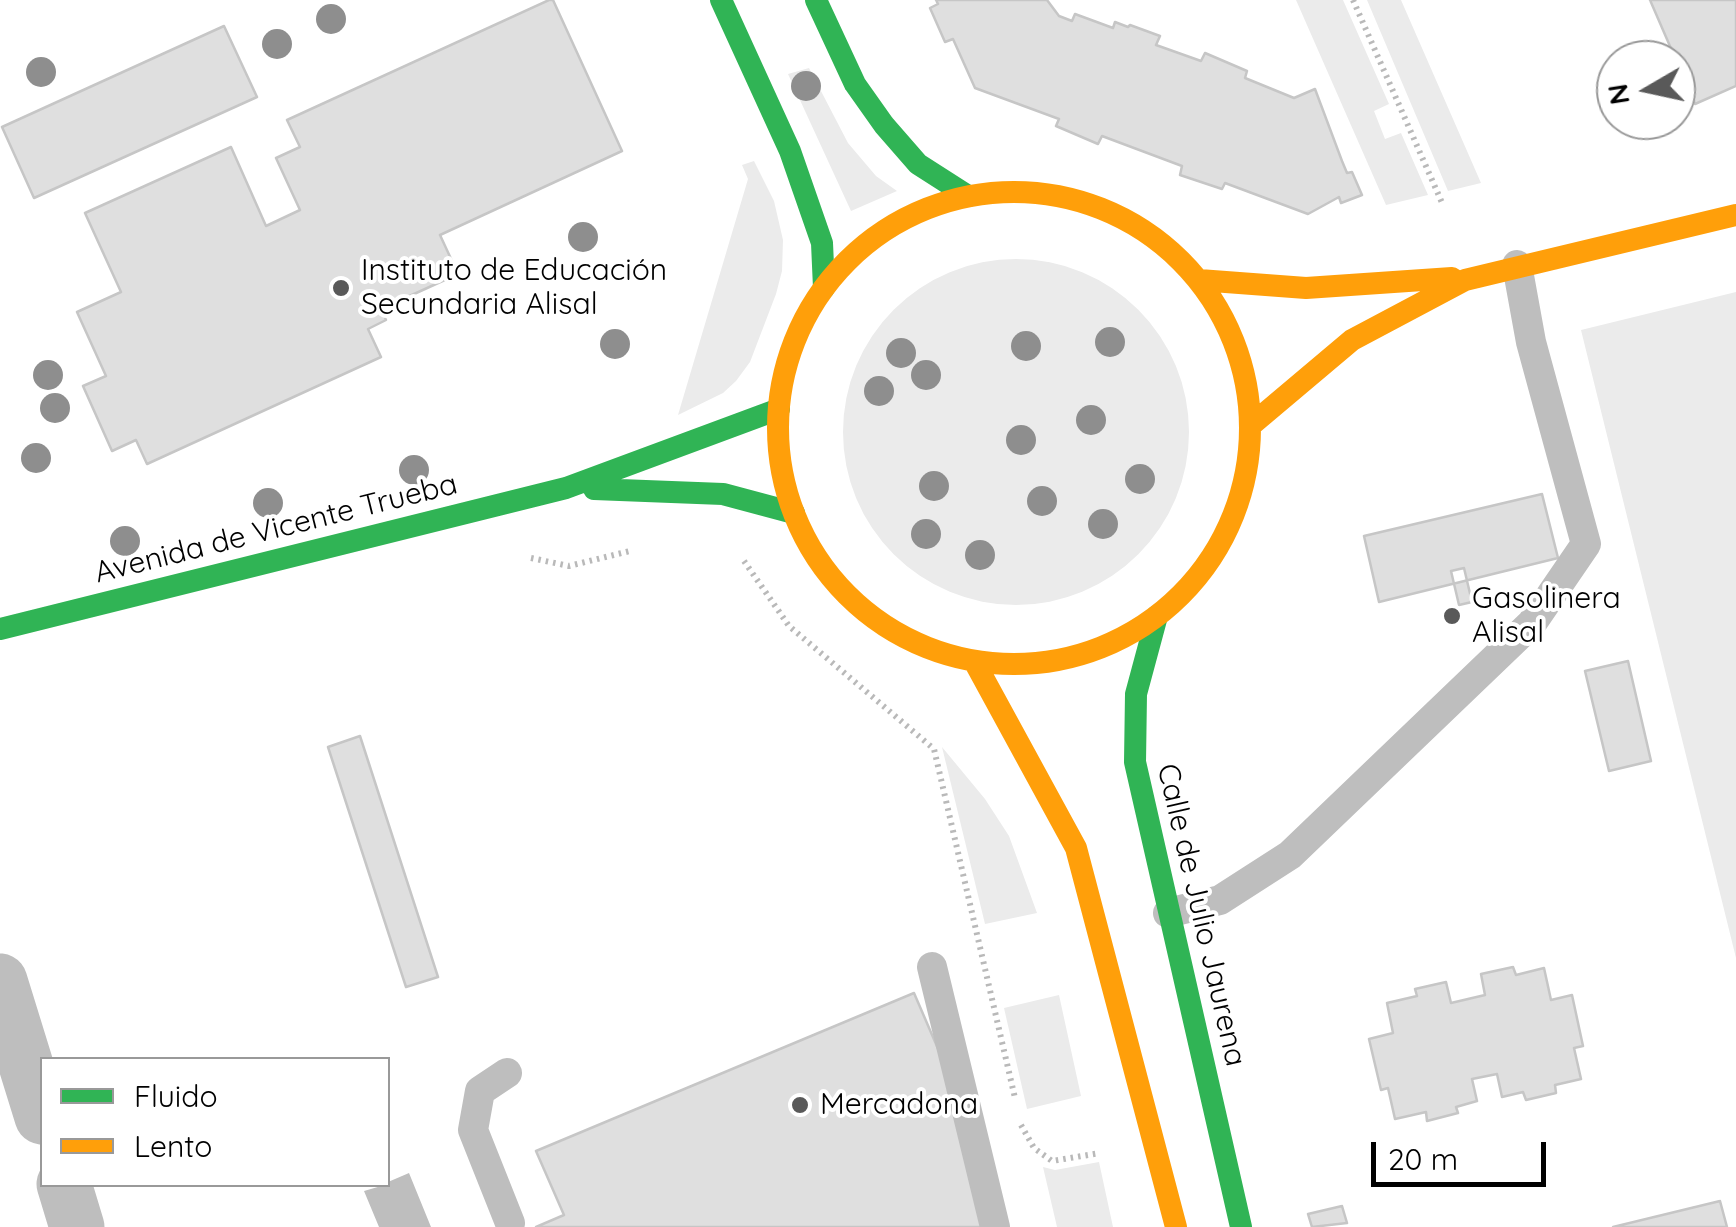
<!DOCTYPE html>
<html>
<head>
<meta charset="utf-8">
<style>
	body { margin:0 }
	#map { position:relative; width:1736px; height:1227px; overflow:hidden; background:#fff; font-family:Quicksand,sans-serif }
	canvas { display:block }
	.legend { position:absolute; left:40px; top:1057px; width:350px; height:130px; box-sizing:border-box; background:#fff; border:2px solid #999; margin:0; padding:12px 18px; list-style:none; font-size:30px; color:#000 }
	.legend li { display:flex; align-items:center; gap:20px; height:50px }
	.legend b { width:50px; border:2px solid #999 }
	.north { position:absolute; left:1596px; top:40px; width:100px; height:100px; box-sizing:border-box; background:#fff; border:2px solid #999; border-radius:50%; rotate:261deg; font-size:28px; font-weight:700; line-height:40px; text-align:center; color:#000 }
	.north::after { content:''; display:block; margin:auto; width:35px; height:45px; background:#595959; clip-path:polygon(50% 0,100% 100%,50% 72%,0 100%) }
	.scale { position:absolute; left:1371px; top:1142px; width:175px; height:45px; box-sizing:border-box; border:5px solid #000; border-top:0; padding-left:12px; font-size:30px; line-height:35px; white-space:nowrap; color:#000; -webkit-text-stroke:8px #fff; paint-order:stroke }
</style>
</head>
<body>
<div id="map">
<canvas width="1736" height="1227"></canvas>
<ul class="legend">
<li><b style="height:12px;background:#30b455"></b>Fluido</li>
<li><b style="height:12px;background:#ff9f0a"></b>Lento</li>
</ul>
<div class="north">N</div>
<div class="scale">20 m</div>
</div>
<script>
const ctx = document.querySelector('canvas').getContext('2d');
ctx.lineJoin = 'round';
function paint(path, color) {
  ctx.fillStyle = color;
  ctx.fill(path, 'evenodd');
}
function shape(rows) {
  const path = new Path2D();
  for (const r of rows) {
    if (r.length === 3) {
      path.moveTo(r[0] + r[2], r[1]);
      path.arc(r[0], r[1], r[2], 0, 2 * Math.PI);
      continue;
    }
    path.moveTo(r[0], r[1]);
    for (let i = 2; i < r.length; i += 2) path.lineTo(r[i], r[i + 1]);
  }
  return path;
}
function strokePath(path, color, width, dash) {
  ctx.strokeStyle = color;
  ctx.lineWidth = width;
  ctx.lineCap = dash ? 'butt' : 'round';
  ctx.setLineDash(dash || []);
  ctx.stroke(path);
}
function drawText(font, color, halo, rows, align = 'center') {
  ctx.font = font + ' Quicksand,sans-serif';
  ctx.lineWidth = 8;
  ctx.setLineDash([]);
  ctx.textBaseline = 'middle';
  ctx.strokeStyle = halo;
  ctx.fillStyle = color;
  for (const [text, x, y, turn = 0] of rows) {
    ctx.save();
    ctx.translate(x, y);
    ctx.rotate((+turn || 0) * Math.PI / 180);
    ctx.textAlign = isNaN(turn) ? turn : align;
    if (halo) ctx.strokeText(text, 0, 0);
    ctx.fillText(text, 0, 0);
    ctx.restore();
  }
}
const green = shape([
	[1296,0,1343,0,1389,104,1374,111,1385,139,1401,133,1428,195,1386,205],
	[1367,0,1401,0,1481,183,1448,191],
	[809,68,848,143,876,176,897,191,851,211,788,74],
	[754,161,774,201,783,240,782,271,776,294,750,362,736,381,723,393,678,415,748,179,742,165],
	[1016,432,173],
	[1736,292,1736,958,1581,330],
	[942,747,985,799,1009,836,1037,913,985,924],
	[1059,995,1081,1096,1027,1109,1004,1008],
	[1099,1162,1113,1227,1057,1227,1043,1167,1055,1170]
]);
const water = shape([
	[409,1173,431,1227,379,1227,364,1191,388,1184,388,1182]
]);
const building = shape([
	[549,0,553,0,622,151,440,235,458,274,381,309,386,320,368,329,381,357,147,464,136,440,112,451,83,386,106,376,77,312,121,292,85,213,231,147,266,226,300,210,276,158,300,147,287,120,549,0],
	[936,0,1047,0,1059,16,1072,21,1075,14,1113,28,1115,22,1128,27,1130,25,1160,36,1156,45,1201,61,1205,53,1247,71,1245,78,1294,98,1315,89,1342,161,1347,173,1352,172,1362,195,1341,203,1339,197,1308,214,1225,183,1222,189,1180,175,1182,166,1102,136,1098,144,1056,126,1059,119,975,88,953,39,945,42,930,8,938,4,936,0],
	[1650,0,1736,0,1736,86,1695,104,1650,0],
	[224,26,257,97,34,198,2,127,224,26],
	[1542,494,1558,558,1379,602,1364,536,1542,494],
	[1464,568,1472,602,1459,605,1451,571,1464,568],
	[1628,661,1651,761,1609,771,1585,671,1628,661],
	[360,736,438,977,406,987,328,747,360,736],
	[1513,967,1516,975,1544,968,1551,1000,1572,995,1583,1046,1574,1048,1581,1079,1555,1085,1556,1093,1526,1100,1523,1092,1502,1097,1497,1074,1472,1079,1477,1101,1456,1107,1458,1113,1427,1121,1426,1112,1395,1119,1388,1088,1381,1090,1369,1039,1393,1033,1387,1003,1417,996,1415,989,1446,982,1451,1003,1485,995,1481,974,1513,967],
	[914,993,942,1058,982,1227,536,1227,564,1215,536,1151,914,993],
	[1720,1201,1727,1227,1613,1227,1720,1201],
	[1342,1206,1347,1223,1312,1227,1308,1214,1342,1206]
]);
const path = shape([
	[1353,0,1443,205],
	[531,558,569,566,630,551],
	[744,561,789,626,934,749,1015,1098],
	[1021,1125,1034,1148,1052,1161,1100,1153]
]);
const lane = shape([
	[1168,913,1220,900,1290,855,1532,623,1586,544,1531,342,1517,265],
	[932,967,995,1227],
	[507,1073,480,1091,473,1130,510,1223]
]);
const street = shape([
	[0,981,42,1117],
	[64,1184,77,1227]
]);
const fast = shape([
	[721,0,790,151,822,243,824,288],
	[816,0,855,84,884,125,918,164,968,196],
	[594,489,723,494,794,513],
	[1157,616,1136,694,1135,762,1241,1227],
	[0,629,566,488,779,409]
]);
const slow = shape([
	[1014,428,236],
	[1199,280,1306,288,1452,278],
	[1250,426,1352,340,1465,280,1736,215],
	[974,661,1076,848,1176,1227]
]);
const trees = [
	[331,19],
	[277,44],
	[41,72],
	[806,86],
	[583,237],
	[1110,342],
	[615,344],
	[1026,346],
	[901,353],
	[48,375],
	[926,375],
	[879,391],
	[55,408],
	[1091,420],
	[1021,440],
	[36,458],
	[414,470],
	[1140,479],
	[934,486],
	[1042,501],
	[268,503],
	[1103,524],
	[926,534],
	[125,541],
	[980,555]
];
const markers = [
	[341,288,10,"#595959"],
	[1452,616,10,"#595959"],
	[800,1105,10,"#595959"]
];
const poiNames = [
	["Instituto de Educación",361,271],
	["Secundaria Alisal",361,305],
	["Gasolinera",1472,599],
	["Alisal",1472,633],
	["Mercadona",820,1105]
];
const streetNames = [
	["Avenida de Vicente Trueba",276,529,-14],
	["Calle de Julio Jaurena",1201,915,77]
];
paint(green, '#ebebeb');
paint(water, '#bebebe');
paint(building, '#dfdfdf');
strokePath(building, '#c6c6c6', 2.5);
strokePath(path, '#b9b9b9', 6, [2.5, 5]);
strokePath(lane, '#bebebe', 30);
strokePath(street, '#bebebe', 55);
strokePath(fast, '#30b455', 22);
strokePath(slow, '#ff9f0a', 22);
ctx.fillStyle = '#8e8e8e';
for (const [x, y] of trees) {
  ctx.beginPath();
  ctx.arc(x, y, 15, 0, 2 * Math.PI);
  ctx.fill();
}
for (const [x, y, r, color] of markers) {
  const dot = new Path2D();
  dot.arc(x, y, r, 0, 2 * Math.PI);
  ctx.fillStyle = color;
  ctx.fill(dot);
  strokePath(dot, '#fff', 4);
}
drawText('30px', '#000', '#fff', poiNames, 'left');
drawText('30px', '#000', '#fff', streetNames);
</script>
</body>
</html>
